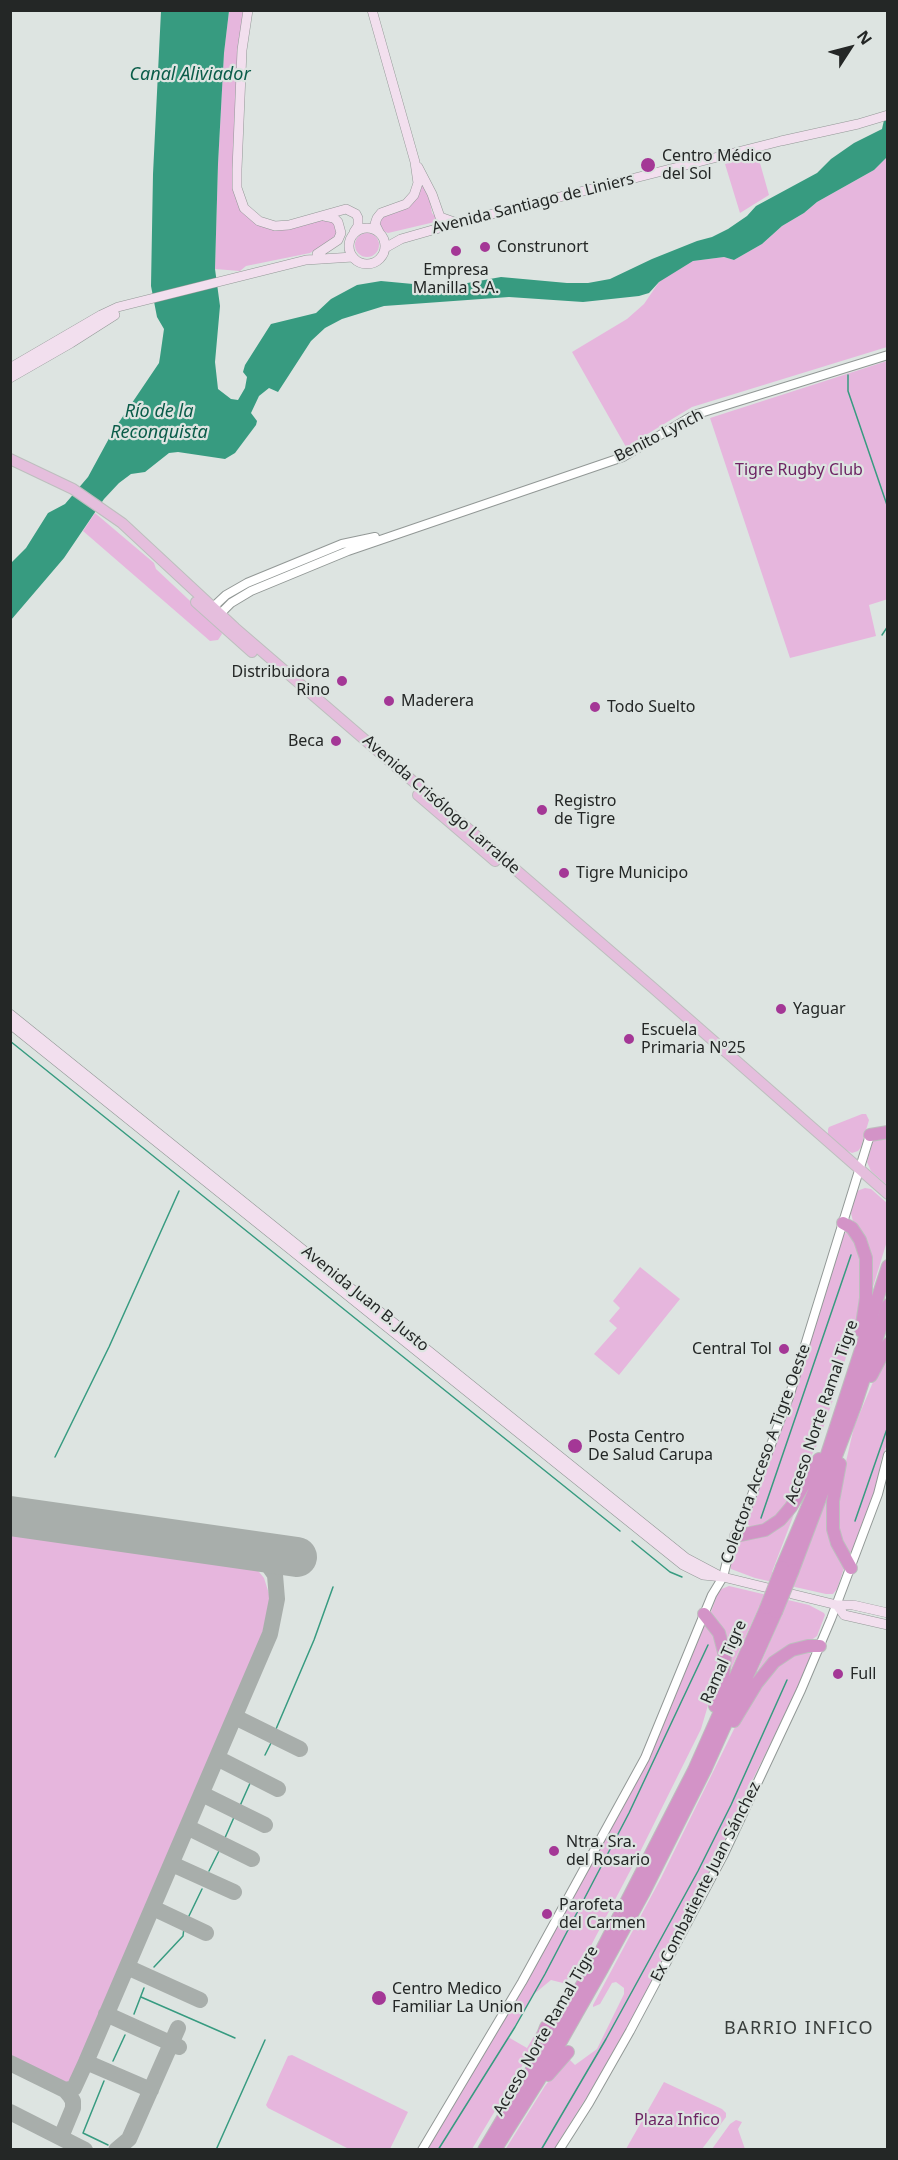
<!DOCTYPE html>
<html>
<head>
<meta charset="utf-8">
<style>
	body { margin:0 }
	#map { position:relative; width:898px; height:2160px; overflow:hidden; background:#dde4e1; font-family:"Noto Sans",sans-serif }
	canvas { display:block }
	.frame { position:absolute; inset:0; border:12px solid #242726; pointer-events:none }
	.north { position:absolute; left:820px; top:18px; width:60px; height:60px; -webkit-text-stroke:4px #dde4e1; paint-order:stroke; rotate:54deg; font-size:16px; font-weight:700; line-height:24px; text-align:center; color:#242726 }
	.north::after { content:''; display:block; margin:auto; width:21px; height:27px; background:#242726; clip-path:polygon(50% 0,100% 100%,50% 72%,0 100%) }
</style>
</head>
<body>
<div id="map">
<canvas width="898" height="2160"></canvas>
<div class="frame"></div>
<div class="north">N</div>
</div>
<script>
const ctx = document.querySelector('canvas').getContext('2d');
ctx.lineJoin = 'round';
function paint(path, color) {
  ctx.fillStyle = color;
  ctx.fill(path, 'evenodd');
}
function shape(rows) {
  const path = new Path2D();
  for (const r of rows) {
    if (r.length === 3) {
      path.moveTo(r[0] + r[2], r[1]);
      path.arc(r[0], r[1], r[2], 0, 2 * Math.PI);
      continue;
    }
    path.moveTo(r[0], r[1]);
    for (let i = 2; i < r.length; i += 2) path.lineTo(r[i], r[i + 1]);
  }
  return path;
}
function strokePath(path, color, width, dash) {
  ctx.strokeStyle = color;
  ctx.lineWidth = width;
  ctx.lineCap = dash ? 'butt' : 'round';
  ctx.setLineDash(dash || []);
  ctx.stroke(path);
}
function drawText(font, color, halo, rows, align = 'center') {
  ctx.font = font + ' "Noto Sans",sans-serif';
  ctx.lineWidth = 4.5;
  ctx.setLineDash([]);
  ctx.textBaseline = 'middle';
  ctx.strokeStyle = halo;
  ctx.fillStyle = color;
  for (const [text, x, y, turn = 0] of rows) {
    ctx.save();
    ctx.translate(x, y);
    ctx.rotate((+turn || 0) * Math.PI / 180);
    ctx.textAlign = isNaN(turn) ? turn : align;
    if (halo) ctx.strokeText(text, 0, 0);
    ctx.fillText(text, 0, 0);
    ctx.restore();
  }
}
const green = shape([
	[229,11,246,11,236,194,262,225,324,218,332,220,338,230,335,237,310,253,246,266,240,271,215,269,218,164,224,53],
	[758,156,769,195,740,213,725,164],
	[887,157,887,347,692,407,626,447,572,352,627,319,644,304,659,282,666,277,693,261,724,257,734,260,762,244,782,226,804,213,817,202,874,170],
	[421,181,428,191,432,213,439,221,388,233,381,230,379,221,381,217,399,210],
	[367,245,12],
	[887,361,888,599,869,605,876,636,790,658,710,418],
	[95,513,154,563,156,569,220,629,222,634,218,640,210,641,83,531],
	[862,1114,866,1114,869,1120,861,1147,858,1151,852,1153,846,1150,828,1135,828,1129,829,1127],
	[887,1133,887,1185,871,1171,867,1162,873,1141,876,1137],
	[865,1188,871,1189,887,1203,887,1241,865,1313,868,1285,851,1213,857,1191],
	[849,1230,861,1256,861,1286,856,1324,833,1400,817,1445,785,1505,771,1521,752,1529,747,1523,842,1236],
	[640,1267,680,1299,619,1375,594,1354,617,1328,609,1321,620,1308,613,1301],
	[887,1349,887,1444,881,1460,876,1491,855,1549,848,1554,835,1525,844,1470,854,1427],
	[833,1483,830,1518,844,1568,837,1589,833,1594,826,1594,755,1578,731,1569,730,1564,740,1540,765,1532,802,1493,772,1572,796,1578],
	[10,1530,249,1564,255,1567,264,1578,270,1597,260,1645,71,2079,66,2083,62,2083,11,2056],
	[729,1586,809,1605,824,1613,825,1615,817,1636,753,1681,782,1614,759,1607,721,1691,726,1660,711,1612,719,1590],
	[703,1625,709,1625,715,1631,719,1648,719,1668,701,1729,640,1852,584,1959,566,1981,563,1983,551,1980,534,1994,508,2037,527,2048,537,2031,541,2029,525,2061,472,2149,425,2150,618,1814],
	[809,1651,811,1657,810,1664,742,1801,716,1859,633,2018,588,2095,554,2149,505,2150,545,2086,567,2057,575,2065,597,2049,624,1994,624,1988,616,1982,612,1983,600,2004,593,2007,593,2005,661,1878,736,1725,768,1673,793,1654],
	[292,2055,408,2112,390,2149,349,2149,268,2108,266,2105,288,2056],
	[664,2082,722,2109,726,2113,726,2117,702,2149,626,2149],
	[736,2120,742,2122,738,2129,745,2149,712,2149,730,2124]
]);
const water = shape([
	[161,11,229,11,224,53,218,164,215,269,220,306,215,362,218,389,231,399,238,400,245,388,247,377,243,372,245,365,271,324,316,313,331,299,357,285,381,281,445,287,501,277,567,283,588,283,610,279,652,259,697,241,712,237,728,229,747,216,756,206,817,173,831,159,854,143,882,129,887,107,887,157,874,170,817,202,804,213,782,226,762,244,734,260,724,257,693,261,659,282,649,293,639,296,583,302,509,297,412,304,384,306,342,319,325,328,311,341,278,392,269,388,259,396,251,413,257,421,256,425,235,453,225,459,178,452,169,453,145,472,131,474,119,483,104,499,64,558,11,620,10,564,26,548,48,513,65,504,88,477,113,431,159,363,160,357,164,329,157,317,151,286,153,174]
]);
const stream = shape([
	[848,375,848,391,888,508],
	[882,635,888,626],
	[10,1041,620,1531],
	[55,1457,109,1347,179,1191],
	[761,1518,851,1255],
	[855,1521,888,1426],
	[632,1541,670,1572,682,1577],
	[276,1729,314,1640,333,1587],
	[265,1755,272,1741],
	[239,1808,251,1781],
	[224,1840,235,1815],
	[209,1871,220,1849],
	[187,1920,202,1889],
	[154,1967,183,1936,184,1928],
	[141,1997,235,2038],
	[134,2014,144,1988],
	[113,2061,125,2035],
	[104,2081,83,2133,108,2145],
	[216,2150,265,2040],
	[438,2150,515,2027,545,1974,629,1813,708,1645],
	[541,2150,606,2039,698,1871,731,1805,787,1680]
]);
const taxiway = shape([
	[235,1717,300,1749],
	[217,1758,278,1789],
	[202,1794,265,1825],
	[187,1827,252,1859],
	[172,1864,234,1892],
	[153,1908,206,1933],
	[127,1967,200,2000],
	[106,2014,179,2047],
	[86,2062,151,2090],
	[10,2063,65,2090,70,2096,73,2101,73,2108,61,2137],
	[65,2090,74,2088,86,2062,270,1634,277,1599,275,1575,266,1562,251,1551],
	[10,2112,85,2150],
	[116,2150,129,2139,178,2028]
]);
const runway = shape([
	[10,1516,297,1557]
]);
const tertiary = shape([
	[210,610,226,595,247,583,342,544,375,537],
	[216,618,231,603,251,591,348,551,623,457,694,415,888,355],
	[422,2150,522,1982,645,1758,712,1595,723,1577,727,1561,789,1397,870,1135],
	[559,2150,589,2103,630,2031,723,1856,801,1690,831,1619,878,1494,888,1455]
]);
const secondary = shape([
	[248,10,242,50,237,169,237,188,244,208,259,221,275,226,289,225,346,209,356,214,358,218,358,226,354,232],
	[372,10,415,162,418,183,414,195,406,204,381,213,377,218,375,224,379,232],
	[418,167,432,194,440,217,454,222],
	[367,246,18],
	[385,248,401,239,457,223,781,141,858,124,888,115],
	[317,254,338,240,341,233,338,222,334,218,324,216],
	[10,368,101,315,118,307,306,260,353,257],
	[10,378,71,343,115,315],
	[10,1014,686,1558,718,1575],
	[10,1024,683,1565,703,1575,723,1577,768,1588],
	[792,1594,837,1605,853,1605,888,1613],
	[837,1605,844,1615,888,1625]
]);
const primary = shape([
	[10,459,73,489,122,523,235,628,652,987,888,1194],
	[196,602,252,652],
	[418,795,495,861]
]);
const motorway = shape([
	[870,1135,888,1132],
	[843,1223,852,1228,860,1240,866,1258,866,1298,861,1331],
	[871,1376,888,1344],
	[840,1464,833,1501,833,1529,837,1543,851,1568],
	[736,1536,765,1530,780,1520,791,1507,819,1459],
	[782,1567,818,1482,888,1266],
	[793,1570,855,1406,888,1305],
	[704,1614,719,1633,725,1656,723,1678,715,1706],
	[734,1721,757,1683,774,1662,792,1650,808,1646,820,1646],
	[538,2048,546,2027],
	[548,2075,568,2052],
	[484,2150,595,1963,694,1770,766,1608],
	[495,2150,539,2080,602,1969,643,1894,706,1768,776,1612]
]);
const motorwayBridge = shape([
	[766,1608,782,1567],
	[776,1612,793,1570]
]);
const markers = [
	[648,165,8,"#a43796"],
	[485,247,6,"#a43796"],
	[456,251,6,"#a43796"],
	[342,681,6,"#a43796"],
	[389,701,6,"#a43796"],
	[595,707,6,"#a43796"],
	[336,741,6,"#a43796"],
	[542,810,6,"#a43796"],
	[564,873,6,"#a43796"],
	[781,1009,6,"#a43796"],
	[629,1039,6,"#a43796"],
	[784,1349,6,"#a43796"],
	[575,1446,8,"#a43796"],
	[838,1674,6,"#a43796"],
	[554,1851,6,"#a43796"],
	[547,1914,6,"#a43796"],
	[379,1998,8,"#a43796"]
];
const poiNames = [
	["Centro Médico",662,156],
	["del Sol",662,174],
	["Construnort",497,247],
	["Empresa",456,270,"center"],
	["Manilla S.A.",456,288,"center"],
	["Distribuidora",330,672,"right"],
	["Rino",330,690,"right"],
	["Maderera",401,701],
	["Todo Suelto",607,707],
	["Beca",324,741,"right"],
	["Registro",554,801],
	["de Tigre",554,819],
	["Tigre Municipo",576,873],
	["Yaguar",793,1009],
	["Escuela",641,1030],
	["Primaria Nº25",641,1048],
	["Central Tol",772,1349,"right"],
	["Posta Centro",588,1437],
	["De Salud Carupa",588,1455],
	["Full",850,1674],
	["Ntra. Sra.",566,1842],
	["del Rosario",566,1860],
	["Parofeta",559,1905],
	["del Carmen",559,1923],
	["Centro Medico",392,1989],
	["Familiar La Union",392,2007]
];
const streetNames = [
	["Avenida Santiago de Liniers",533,204,-14],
	["Benito Lynch",659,436,-27],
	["Avenida Crisólogo Larralde",441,805,41],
	["Avenida Juan B. Justo",365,1299,39],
	["Acceso Norte Ramal Tigre",822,1412,-71],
	["Colectora Acceso A Tigre Oeste",766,1454,-70],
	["Ramal Tigre",724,1662,-66],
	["Ex Combatiente Juan Sánchez",706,1882,-63],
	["Acceso Norte Ramal Tigre",546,2031,-60]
];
const parkNames = [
	["Tigre Rugby Club",799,470],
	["Plaza Infico",677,2120]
];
const waterNames = [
	["Canal Aliviador",190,75],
	["Río de la",159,412],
	["Reconquista",159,433]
];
const neighbourhoodNames = [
	["BARRIO INFICO",799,2029]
];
paint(green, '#e6b6dd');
paint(water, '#379b80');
strokePath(stream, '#379b80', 1.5);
strokePath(taxiway, '#a8aeab', 16);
strokePath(runway, '#a8aeab', 40);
strokePath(tertiary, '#929896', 10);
strokePath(secondary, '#929896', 10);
strokePath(primary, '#bdbebe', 12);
strokePath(motorway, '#bdbebe', 14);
strokePath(tertiary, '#fff', 8);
strokePath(secondary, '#f2dfee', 9);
strokePath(primary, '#e5bedd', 10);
strokePath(motorway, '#d393c7', 12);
strokePath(motorwayBridge, '#bdbebe', 14, []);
strokePath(motorwayBridge, '#d393c7', 12);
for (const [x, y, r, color] of markers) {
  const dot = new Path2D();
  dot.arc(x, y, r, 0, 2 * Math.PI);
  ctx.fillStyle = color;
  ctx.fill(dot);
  strokePath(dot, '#dde4e1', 2);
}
drawText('16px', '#242726', '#dde4e1', poiNames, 'left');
drawText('16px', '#242726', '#dde4e1', streetNames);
drawText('16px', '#6d2363', '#dde4e1', parkNames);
drawText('italic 18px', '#0a5c49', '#dde4e1', waterNames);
ctx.letterSpacing = '1.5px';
drawText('18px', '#393e3c', '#dde4e1', neighbourhoodNames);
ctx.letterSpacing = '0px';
</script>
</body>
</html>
